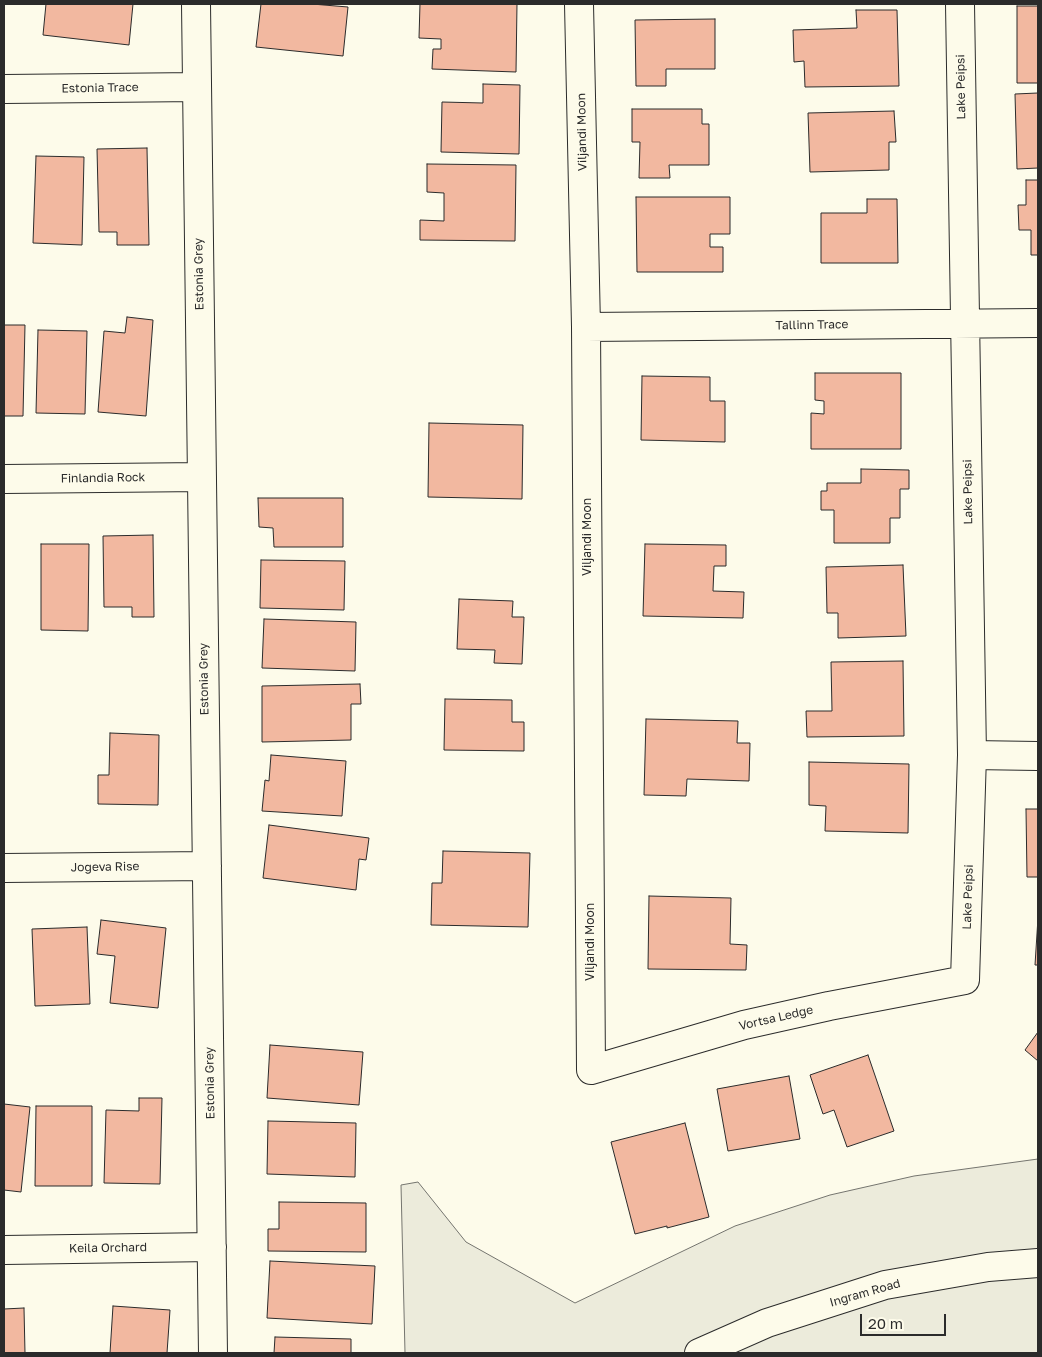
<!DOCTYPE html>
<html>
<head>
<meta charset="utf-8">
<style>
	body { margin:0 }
	#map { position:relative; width:1042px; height:1357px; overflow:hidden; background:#fdfbea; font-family:"Golos Text",sans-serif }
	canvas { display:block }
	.frame { position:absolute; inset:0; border:5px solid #2b2b2b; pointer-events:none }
	.scale { position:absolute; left:860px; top:1314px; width:86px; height:22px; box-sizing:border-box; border:2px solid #2b2b2b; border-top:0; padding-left:6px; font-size:15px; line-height:18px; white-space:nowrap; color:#2b2b2b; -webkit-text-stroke:4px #fdfbea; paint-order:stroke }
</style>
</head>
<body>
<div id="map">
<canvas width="1042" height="1357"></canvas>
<div class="frame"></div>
<div class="scale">20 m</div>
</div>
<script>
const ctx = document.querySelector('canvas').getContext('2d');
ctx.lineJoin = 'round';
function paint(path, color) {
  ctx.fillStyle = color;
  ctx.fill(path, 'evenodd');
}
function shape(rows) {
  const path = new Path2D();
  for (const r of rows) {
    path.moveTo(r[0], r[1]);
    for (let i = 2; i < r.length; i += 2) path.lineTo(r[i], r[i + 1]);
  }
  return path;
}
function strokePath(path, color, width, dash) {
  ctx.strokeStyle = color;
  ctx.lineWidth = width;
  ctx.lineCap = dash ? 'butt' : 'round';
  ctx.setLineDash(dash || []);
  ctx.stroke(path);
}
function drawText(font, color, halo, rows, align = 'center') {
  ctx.font = font + ' "Golos Text",sans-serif';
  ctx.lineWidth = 4;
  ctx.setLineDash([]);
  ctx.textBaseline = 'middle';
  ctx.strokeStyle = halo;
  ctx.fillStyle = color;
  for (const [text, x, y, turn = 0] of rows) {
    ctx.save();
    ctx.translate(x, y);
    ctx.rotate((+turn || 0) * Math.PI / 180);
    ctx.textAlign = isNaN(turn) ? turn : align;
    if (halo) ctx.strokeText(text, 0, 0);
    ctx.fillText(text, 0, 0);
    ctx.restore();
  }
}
const green = shape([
	[1038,1159,1038,1353,405,1353,401,1185,418,1182,466,1242,575,1303,735,1226,830,1195,914,1176,1038,1159]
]);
const building = shape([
	[46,4,133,4,129,45,43,35,46,4],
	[261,4,312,4,348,7,343,56,256,47,261,4],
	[420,4,517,4,516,72,432,69,433,49,441,49,441,39,419,38,420,4],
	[1017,6,1038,6,1038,83,1017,83,1017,6],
	[856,10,897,10,899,86,805,87,804,61,794,62,793,30,857,28,856,10],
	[715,19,715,69,666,69,666,86,636,86,635,20,715,19],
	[483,84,520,85,519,154,441,152,442,102,483,103,483,84],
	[1038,93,1038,168,1017,169,1015,94,1038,93],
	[632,109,702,109,702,124,709,124,709,165,669,165,670,178,639,178,640,142,632,142,632,109],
	[894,111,896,142,889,142,889,170,810,172,808,113,894,111],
	[147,148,149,245,117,245,117,232,99,232,97,149,147,148],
	[36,156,84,157,82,245,33,243,36,156],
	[427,164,516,165,515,241,420,240,420,220,444,221,444,193,427,192,427,164],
	[1026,180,1038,180,1038,255,1031,255,1031,230,1019,230,1018,205,1026,205,1026,180],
	[636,197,730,197,730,234,710,234,710,247,723,247,723,272,637,272,636,197],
	[867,199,897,199,898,263,821,263,821,213,867,213,867,199],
	[127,317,153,320,146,416,98,412,104,331,125,333,127,317],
	[4,325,25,325,23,416,4,416,4,325],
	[38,330,87,331,85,414,36,413,38,330],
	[815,373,901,373,901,449,811,449,811,413,824,414,824,401,815,400,815,373],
	[642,376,710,377,710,401,725,401,725,442,641,440,642,376],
	[429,423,523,425,522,499,428,497,429,423],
	[861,469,909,470,909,489,900,489,900,518,890,518,890,543,834,543,834,510,821,510,821,491,827,491,827,483,861,483,861,469],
	[258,498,343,498,343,547,274,547,273,528,259,527,258,498],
	[153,535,154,617,132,617,132,607,104,607,103,536,153,535],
	[41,544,89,544,88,631,41,630,41,544],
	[645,544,726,545,726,566,714,566,713,591,744,592,743,618,643,616,645,544],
	[261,560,345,561,344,610,260,608,261,560],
	[903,565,906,636,838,638,838,613,827,613,826,567,903,565],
	[459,599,513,601,512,617,524,617,522,664,494,663,495,650,457,649,459,599],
	[264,619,356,622,355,671,262,668,264,619],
	[903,661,904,736,807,737,806,711,832,711,831,662,903,661],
	[360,684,361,704,351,704,351,740,262,742,262,686,360,684],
	[445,699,512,700,512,722,524,722,524,751,444,750,445,699],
	[646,719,738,721,737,743,750,743,749,781,687,779,686,796,644,795,646,719],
	[110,733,159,735,158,805,98,804,98,775,109,775,110,733],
	[271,755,346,761,342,816,262,811,265,780,269,781,271,755],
	[809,762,909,764,908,833,825,831,826,806,809,805,809,762],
	[1026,809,1038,809,1038,877,1027,877,1026,809],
	[269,825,369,838,366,860,359,859,356,890,263,878,269,825],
	[443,851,530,853,528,927,431,925,432,883,442,883,443,851],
	[649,896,731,898,730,944,747,945,746,970,648,969,649,896],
	[1038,918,1038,965,1035,965,1038,918],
	[101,920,166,928,158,1008,110,1003,115,956,97,954,101,920],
	[87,927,90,1004,35,1006,32,929,87,927],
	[1038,1032,1038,1061,1025,1050,1038,1032],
	[270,1045,363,1052,359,1105,267,1098,270,1045],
	[868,1055,894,1131,847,1147,834,1110,823,1114,810,1075,868,1055],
	[789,1076,800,1139,728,1151,717,1089,789,1076],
	[139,1098,162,1098,160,1184,104,1183,106,1110,139,1111,139,1098],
	[4,1104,30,1107,21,1192,4,1190,4,1104],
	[36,1106,92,1106,92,1186,35,1186,36,1106],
	[268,1121,356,1123,355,1177,267,1174,268,1121],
	[685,1123,709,1217,667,1228,667,1226,635,1234,611,1142,685,1123],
	[279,1202,366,1203,366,1252,268,1251,268,1229,279,1229,279,1202],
	[270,1261,375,1266,372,1324,267,1318,270,1261],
	[113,1306,170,1310,167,1353,110,1353,113,1306],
	[24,1308,25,1353,4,1353,4,1309,24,1308],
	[275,1337,351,1339,351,1353,274,1353,275,1337]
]);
const minor = shape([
	[196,4,213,1353],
	[579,4,586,327,591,1070,744,1025,829,1006,965,980,972,755,960,4],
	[4,89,197,87],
	[586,327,1038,323],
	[4,479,202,477],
	[972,755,1038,756],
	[4,868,207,866],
	[4,1250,212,1247],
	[699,1353,767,1323,885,1285,988,1267,1038,1263]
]);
const streetNames = [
	["Lake Peipsi",961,87,-91],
	["Estonia Trace",100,88,-1],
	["Viljandi Moon",582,132,-91],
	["Estonia Grey",199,274,-91],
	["Tallinn Trace",812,325,-1],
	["Finlandia Rock",103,478,-1],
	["Lake Peipsi",968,492,-91],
	["Viljandi Moon",587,537,-90],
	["Estonia Grey",204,679,-91],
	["Jogeva Rise",105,867,-1],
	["Lake Peipsi",968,897,-88],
	["Viljandi Moon",590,942,-90],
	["Vortsa Ledge",776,1018,-13],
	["Estonia Grey",210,1083,-91],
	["Keila Orchard",108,1248,-1],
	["Ingram Road",865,1293,-16]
];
paint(green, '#ecebdb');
strokePath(green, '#74746e', 1);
paint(building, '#f2b8a0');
strokePath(building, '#2b2b2b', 1);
strokePath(minor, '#2b2b2b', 30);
strokePath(minor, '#fdfbea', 28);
drawText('12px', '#2b2b2b', '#fdfbea', streetNames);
</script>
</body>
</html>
